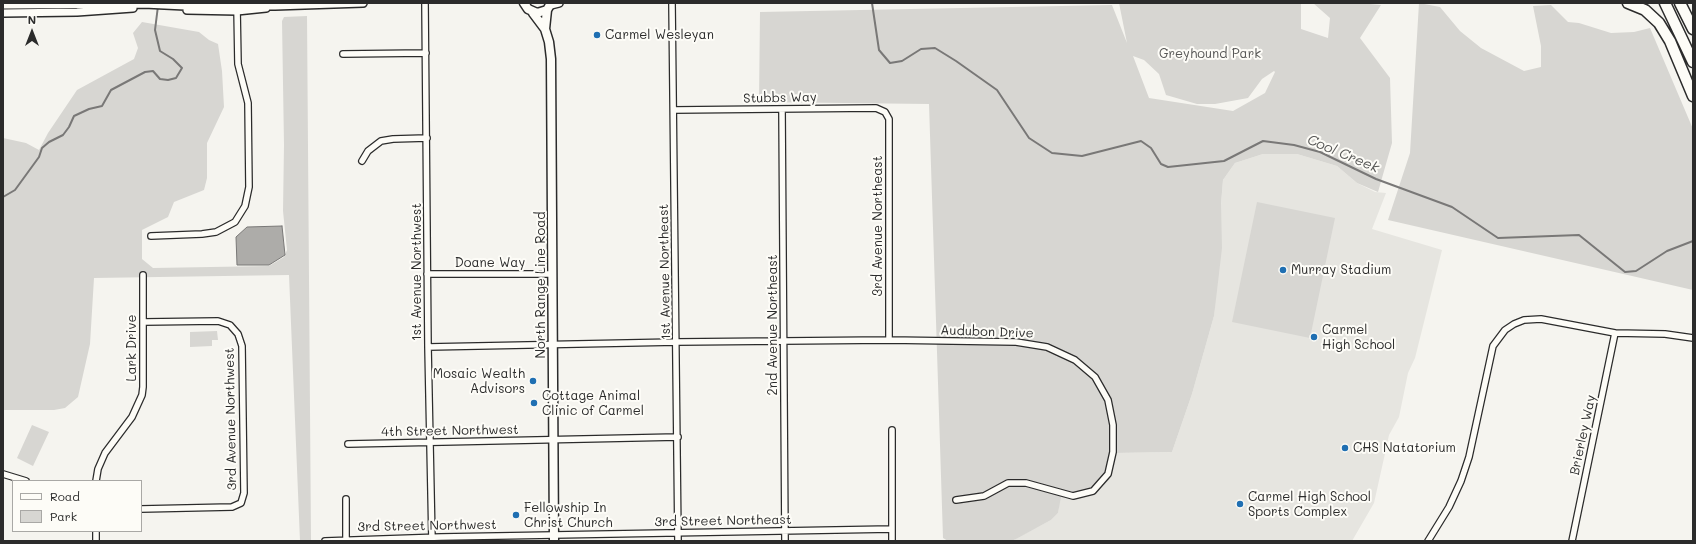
<!DOCTYPE html>
<html>
<head>
<meta charset="utf-8">
<style>
	body { margin:0 }
	#map { position:relative; width:1696px; height:544px; overflow:hidden; background:#f5f4ef; font-family:Mali,sans-serif }
	canvas { display:block }
	.frame { position:absolute; inset:0; border:4px solid #2b2b2b; pointer-events:none }
	.legend { position:absolute; left:12px; top:480px; width:130px; height:52px; box-sizing:border-box; background:#fdfcf7; border:1px solid #a9a8a5; margin:0; padding:5px 7px; list-style:none; font-size:12px; color:#2b2b2b }
	.legend li { display:flex; align-items:center; gap:8px; height:20px }
	.legend b { width:20px; border:1px solid #a9a8a5 }
	.north { position:absolute; left:12px; top:12px; width:40px; height:40px; -webkit-text-stroke:3px #fdfcf7; paint-order:stroke; rotate:0deg; font-size:11px; font-weight:700; line-height:16px; text-align:center; color:#2b2b2b }
	.north::after { content:''; display:block; margin:auto; width:14px; height:18px; background:#2b2b2b; clip-path:polygon(50% 0,100% 100%,50% 72%,0 100%) }
</style>
</head>
<body>
<div id="map">
<canvas width="1696" height="544"></canvas>
<div class="frame"></div>
<ul class="legend">
<li><b style="height:5px;background:#fdfcf7"></b>Road</li>
<li><b style="height:11px;background:#d7d6d2"></b>Park</li>
</ul>
<div class="north">N</div>
</div>
<script>
const ctx = document.querySelector('canvas').getContext('2d');
ctx.lineJoin = 'round';
function paint(path, color) {
  ctx.fillStyle = color;
  ctx.fill(path, 'evenodd');
}
function shape(rows) {
  const path = new Path2D();
  for (const r of rows) {
    path.moveTo(r[0], r[1]);
    for (let i = 2; i < r.length; i += 2) path.lineTo(r[i], r[i + 1]);
  }
  return path;
}
function strokePath(path, color, width, dash) {
  ctx.strokeStyle = color;
  ctx.lineWidth = width;
  ctx.lineCap = dash ? 'butt' : 'round';
  ctx.setLineDash(dash || []);
  ctx.stroke(path);
}
function drawText(font, color, halo, rows, align = 'center') {
  ctx.font = font + ' Mali,sans-serif';
  ctx.lineWidth = 4;
  ctx.setLineDash([]);
  ctx.textBaseline = 'middle';
  ctx.strokeStyle = halo;
  ctx.fillStyle = color;
  for (const [text, x, y, turn = 0] of rows) {
    ctx.save();
    ctx.translate(x, y);
    ctx.rotate((+turn || 0) * Math.PI / 180);
    ctx.textAlign = isNaN(turn) ? turn : align;
    if (halo) ctx.strokeText(text, 0, 0);
    ctx.fillText(text, 0, 0);
    ctx.restore();
  }
}
const built = shape([
	[1263,154,1297,154,1337,166,1357,183,1375,192,1386,193,1372,229,1442,250,1415,358,1408,373,1399,417,1389,435,1386,449,1374,503,1352,541,1011,541,1051,520,1058,513,1060,497,1077,498,1114,463,1115,453,1172,452,1192,394,1214,316,1221,204,1223,180,1235,163]
]);
const green = shape([
	[1119,3,1301,3,1301,29,1328,38,1330,18,1313,3,1359,3,1381,5,1360,38,1390,78,1392,143,1378,192,1357,183,1337,166,1297,154,1263,154,1235,163,1223,180,1221,204,1222,248,1214,316,1192,394,1172,452,1115,453,1114,463,1109,480,1095,493,1077,498,1061,497,1058,513,1051,520,1016,539,1011,541,948,541,943,538,929,104,759,102,760,12,1112,5,1127,43],
	[1133,56,1144,60,1159,74,1166,95,1197,104,1215,104,1248,98,1262,79,1274,71,1275,72,1265,93,1233,111,1149,98],
	[1419,3,1440,7,1460,31,1481,48,1524,71,1541,67,1541,46,1533,6,1551,5,1568,22,1579,23,1611,33,1634,32,1650,28,1693,129,1693,290,1388,220,1410,153],
	[307,16,311,541,300,541,289,275,94,278,90,344,78,397,65,408,54,410,3,410,3,138,26,143,39,150,48,133,77,90,134,59,138,48,133,33,142,22,199,32,209,40,218,44,222,71,224,107,207,143,207,178,204,190,174,202,168,217,142,230,142,259,153,268,269,266,284,257,287,250,283,211,284,145,282,21,284,17],
	[1257,202,1335,218,1310,338,1232,322],
	[217,331,218,340,212,340,212,346,190,347,190,332],
	[32,425,49,432,33,466,17,458]
]);
const water = shape([
	[282,226,285,255,269,265,237,265,236,237,247,227,282,226]
]);
const stream = shape([
	[872,3,879,50,890,63,902,61,921,49,935,48,956,61,997,90,1029,138,1052,153,1082,156,1141,141,1151,148,1161,164,1168,167,1224,161,1263,141,1294,145,1320,152,1376,179,1452,207,1498,238,1579,235,1625,272,1636,271,1667,251,1693,241],
	[3,197,15,190,39,157,42,148,49,142,63,135,69,127,74,116,89,109,102,106,111,90,145,72,153,71,160,79,168,80,176,78,182,68,173,59,160,51,155,30,158,6]
]);
const minor = shape([
	[425,3,428,347,432,541],
	[672,3,678,541],
	[343,54,426,53],
	[674,110,876,108,885,112,889,119,889,340],
	[782,110,785,541],
	[362,161,368,151,381,141,393,139,427,138],
	[151,236,202,234,216,232,235,222,245,206,249,187,248,103,238,64,237,8],
	[427,274,553,274],
	[428,347,677,342,889,340,1016,342,1047,347,1075,360,1095,377,1108,400,1113,425,1113,452,1108,474,1093,491,1073,496,1026,483,1008,483,984,496,956,500],
	[348,444,678,437],
	[3,474,26,481],
	[96,481,98,469,105,453,132,417,142,395,143,387,143,275],
	[346,499,346,539],
	[141,509,232,507,241,503,244,493,242,346,238,334,230,325,218,321,144,322],
	[96,531,96,541],
	[325,541,441,537,892,529],
	[892,541,892,430],
	[1428,541,1449,507,1461,481,1469,457,1493,346,1505,330,1514,324,1524,320,1541,319,1615,333,1665,334,1693,338],
	[1572,541,1615,333]
]);
const tertiary = shape([
	[3,5,144,4,185,6,236,4,275,6,363,3],
	[551,5,559,3],
	[187,10,237,11,266,8],
	[3,13,77,12,133,8]
]);
const secondary = shape([
	[524,3,528,9,537,13,547,10,551,3],
	[547,10,545,29,549,42,551,59,554,541],
	[533,13,545,29]
]);
const motorway = shape([
	[1628,3,1645,10,1659,23,1670,41,1693,96],
	[1665,3,1693,62],
	[1680,3,1693,29]
]);
const markers = [
	[597,35,4,"#1f6fb2"],
	[1283,270,4,"#1f6fb2"],
	[1314,337,4,"#1f6fb2"],
	[533,381,4,"#1f6fb2"],
	[534,403,4,"#1f6fb2"],
	[1345,448,4,"#1f6fb2"],
	[1240,504,4,"#1f6fb2"],
	[516,515,4,"#1f6fb2"]
];
const poiNames = [
	["Carmel Wesleyan",605,35],
	["Murray Stadium",1291,270],
	["Carmel",1322,330],
	["High School",1322,345],
	["Mosaic Wealth",525,374,"right"],
	["Advisors",525,389,"right"],
	["Cottage Animal",542,396],
	["Clinic of Carmel",542,411],
	["CHS Natatorium",1353,448],
	["Carmel High School",1248,497],
	["Sports Complex",1248,512],
	["Fellowship In",524,508],
	["Christ Church",524,523]
];
const parkNames = [
	["Greyhound Park",1210,54]
];
const streetNames = [
	["Stubbs Way",780,98,-1],
	["3rd Avenue Northeast",878,226,-90],
	["Doane Way",490,263],
	["1st Avenue Northwest",417,272,-90],
	["1st Avenue Northeast",665,272,-91],
	["North Range Line Road",541,285,-90],
	["2nd Avenue Northeast",773,325,-90],
	["Audubon Drive",987,332,2],
	["Lark Drive",132,348,-90],
	["3rd Avenue Northwest",231,419,-91],
	["4th Street Northwest",450,431,-1],
	["Brierley Way",1583,435,-78],
	["3rd Street Northeast",723,521,-1],
	["3rd Street Northwest",427,526,-1]
];
const waterNames = [
	["Cool Creek",1343,154,23]
];
paint(built, '#e6e5e0');
paint(green, '#d7d6d2');
paint(water, '#adaca9');
strokePath(water, '#797877', 1);
strokePath(stream, '#797877', 2);
strokePath(minor, '#2b2b2b', 8);
strokePath(tertiary, '#2b2b2b', 10);
strokePath(secondary, '#2b2b2b', 11);
strokePath(motorway, '#2b2b2b', 13);
strokePath(minor, '#fdfcf7', 5.5);
strokePath(tertiary, '#fdfcf7', 7);
strokePath(secondary, '#fdfcf7', 8);
strokePath(motorway, '#fdfcf7', 10);
for (const [x, y, r, color] of markers) {
  const dot = new Path2D();
  dot.arc(x, y, r, 0, 2 * Math.PI);
  ctx.fillStyle = color;
  ctx.fill(dot);
  strokePath(dot, '#fdfcf7', 1.5);
}
drawText('13px', '#2b2b2b', '#fdfcf7', poiNames, 'left');
drawText('13px', '#565655', '#fdfcf7', parkNames);
drawText('13px', '#2b2b2b', '#fdfcf7', streetNames);
drawText('italic 14px', '#585857', '#fdfcf7', waterNames);
</script>
</body>
</html>
